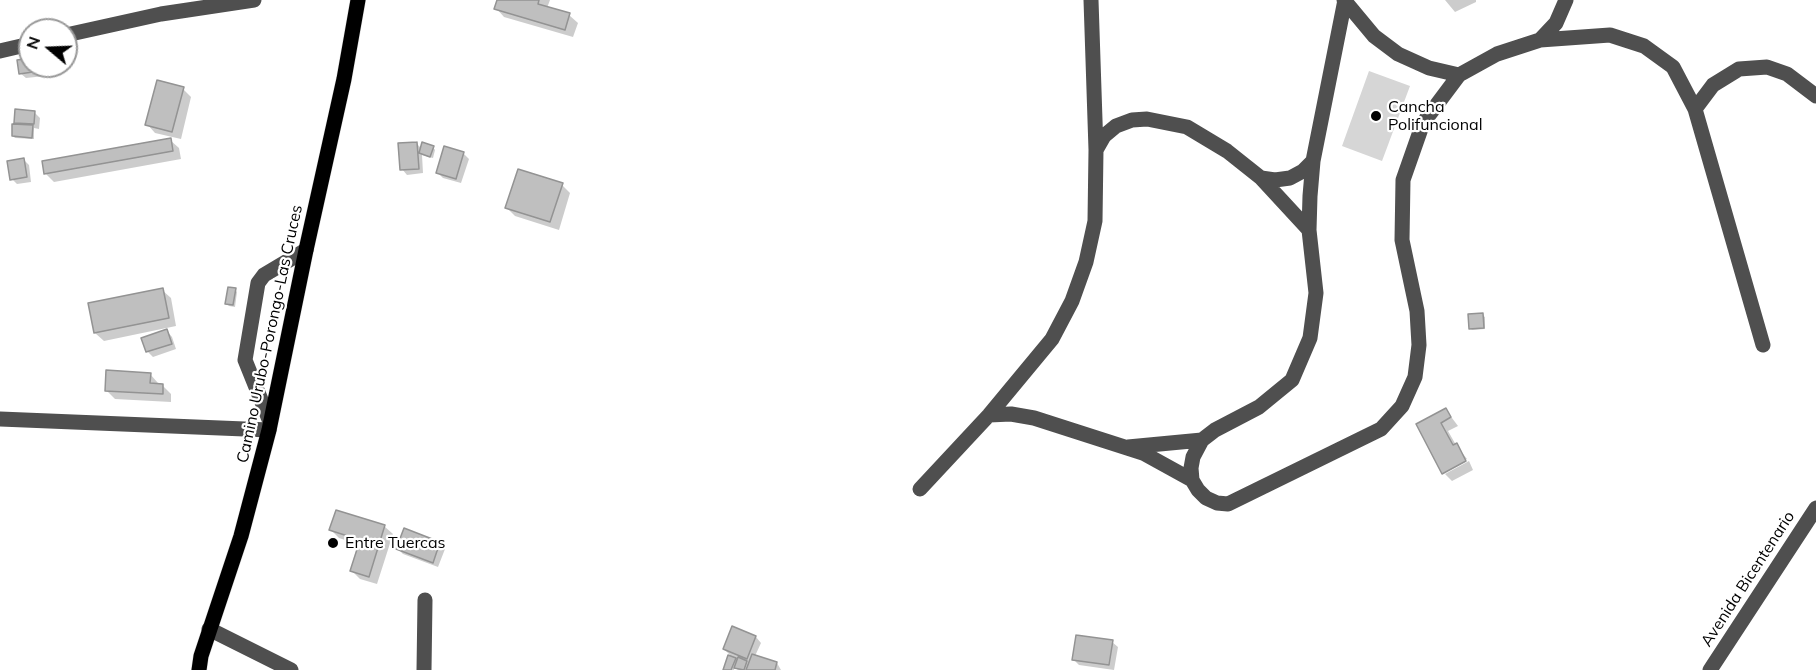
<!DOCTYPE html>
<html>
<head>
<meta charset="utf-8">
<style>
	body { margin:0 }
	#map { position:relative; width:1816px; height:670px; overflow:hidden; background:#fff; font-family:Mulish,sans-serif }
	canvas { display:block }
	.north { position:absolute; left:18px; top:18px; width:60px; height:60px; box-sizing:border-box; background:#fff; border:2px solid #999; border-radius:50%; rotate:289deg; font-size:16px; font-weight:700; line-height:24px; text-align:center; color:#000 }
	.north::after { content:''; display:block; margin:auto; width:21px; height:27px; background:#000; clip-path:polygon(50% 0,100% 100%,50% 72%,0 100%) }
</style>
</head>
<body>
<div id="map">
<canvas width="1816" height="670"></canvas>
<div class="north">N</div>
</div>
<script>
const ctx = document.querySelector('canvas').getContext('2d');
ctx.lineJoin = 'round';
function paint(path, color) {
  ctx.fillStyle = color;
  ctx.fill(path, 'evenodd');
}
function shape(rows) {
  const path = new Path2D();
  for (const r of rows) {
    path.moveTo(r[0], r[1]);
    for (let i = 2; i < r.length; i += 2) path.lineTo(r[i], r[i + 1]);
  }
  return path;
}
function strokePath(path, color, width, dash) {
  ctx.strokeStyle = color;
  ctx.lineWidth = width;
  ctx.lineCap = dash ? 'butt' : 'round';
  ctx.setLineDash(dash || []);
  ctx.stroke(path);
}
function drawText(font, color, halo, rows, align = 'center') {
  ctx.font = font + ' Mulish,sans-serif';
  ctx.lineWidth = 4.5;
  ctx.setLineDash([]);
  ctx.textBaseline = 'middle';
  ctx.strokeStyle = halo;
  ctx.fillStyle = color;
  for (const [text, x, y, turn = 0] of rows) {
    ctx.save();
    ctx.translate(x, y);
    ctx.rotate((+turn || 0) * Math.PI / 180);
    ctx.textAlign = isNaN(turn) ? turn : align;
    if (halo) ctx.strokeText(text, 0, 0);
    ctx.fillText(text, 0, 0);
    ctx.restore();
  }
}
const green = shape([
	[1369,71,1410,86,1382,161,1342,146]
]);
const shadow = shape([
	[499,0,550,0,547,8,569,15,578,23,573,37,504,17,496,8],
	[1445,0,1476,0,1476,2,1455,12],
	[30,60,30,66,43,66,45,76,26,78,20,73],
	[183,89,191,97,181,139,155,133,147,124],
	[34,112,40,118,39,129,34,128,34,139,15,138,13,136,20,126,16,122],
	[170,140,179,148,181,159,54,182,45,173],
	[416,143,422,149,433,147,435,150,433,158,422,155,423,173,407,175,402,169],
	[463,153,469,159,461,183,443,178,438,173],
	[23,159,29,165,31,182,17,184,12,179],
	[562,185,570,193,559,230,515,216,507,208],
	[162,290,171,298,176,326,104,341,95,333],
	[235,290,237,292,235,307,229,306,227,304],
	[1482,315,1485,317,1485,329,1472,330,1470,328],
	[167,331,172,337,176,349,153,357,147,351],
	[150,374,158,383,158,385,163,386,171,394,171,402,115,399,107,391],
	[1446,410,1458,426,1448,431,1456,445,1467,459,1444,471,1444,473,1418,425],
	[1469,461,1473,470,1452,481,1445,474],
	[384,526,393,534,377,584,360,579,352,571,360,545,339,538,331,530],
	[439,544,445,549,438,567,403,554,398,549],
	[733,628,756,637,761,643,755,656,777,663,781,670,738,670,735,667,734,670,725,670,730,655,724,649],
	[1112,642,1118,647,1114,670,1079,665,1074,660]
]);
const building = shape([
	[497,0,539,0,538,4,570,13,565,30,494,9,497,0],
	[30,58,30,66,39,66,40,71,19,74,17,60,30,58],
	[157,80,184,87,172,132,145,125,157,80],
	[15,109,35,111,34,124,14,123,15,109],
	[12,124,33,125,32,138,12,136,12,124],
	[171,138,173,151,44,174,42,161,171,138],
	[417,142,419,169,400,170,398,143,417,142],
	[422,142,434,146,430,157,419,153,422,142],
	[444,146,464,152,456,179,436,173,444,146],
	[24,158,27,177,10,180,7,161,24,158],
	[518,169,563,183,550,222,505,208,518,169],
	[228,287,236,288,233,305,225,304,228,287],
	[163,288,169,318,94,333,88,303,163,288],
	[1483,313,1484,328,1469,329,1468,314,1483,313],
	[167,329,172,344,146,352,141,338,167,329],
	[106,370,151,373,150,383,163,384,163,394,105,391,106,370],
	[1446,408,1451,417,1441,423,1453,445,1457,443,1466,461,1442,474,1416,424,1446,408],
	[336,510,385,525,369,577,350,571,360,540,329,530,336,510],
	[404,528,440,542,433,563,396,549,404,528],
	[732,626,756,636,747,659,723,649,732,626],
	[1076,635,1113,640,1109,665,1072,660,1076,635],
	[752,654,777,662,775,670,746,670,752,654],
	[728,655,736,658,731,670,723,670,728,655],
	[738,657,747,661,744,670,734,668,738,657]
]);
const minor = shape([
	[1344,0,1374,36,1398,54,1429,68,1459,75],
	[1345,0,1313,161,1310,196,1309,230,1316,293,1310,338,1292,380,1259,407,1215,430,1202,440,1193,457,1191,468,1192,480,1198,490,1206,498,1217,503,1228,504,1381,429,1402,406,1415,377,1419,345,1417,311,1402,240,1403,180,1423,123,1459,75,1497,54,1540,40,1610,35,1644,46,1673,67,1695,109,1763,345],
	[66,35,161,14,254,0],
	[1540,40,1556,23,1566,0],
	[0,51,30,44],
	[1695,109,1713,85,1739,69,1767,67,1787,74,1816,96],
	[1096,150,1104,136,1116,126,1132,120,1147,119,1187,127,1227,151,1261,178,1309,230],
	[1261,178,1275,180,1290,178,1303,171,1313,161],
	[989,415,1011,414,1034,418,1143,453,1192,480],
	[0,419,269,430],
	[270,422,245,360,258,283,264,275,306,250],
	[1128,447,1202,440],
	[920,489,989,415,1052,339,1072,301,1086,262,1095,221,1096,150,1091,0],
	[209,629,291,670],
	[424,670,425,600],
	[1710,670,1816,508]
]);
const major = shape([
	[199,670,201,656,241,536,269,430,306,250,344,79,358,0]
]);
const markers = [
	[1376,116,6,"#000"],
	[333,543,6,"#000"]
];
const poiNames = [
	["Cancha",1388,107],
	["Polifuncional",1388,125],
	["Entre Tuercas",345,543]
];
const streetNames = [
	["Camino Urubo-Porongo-Las Cruces",270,334,-78],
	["Avenida Bicentenario",1748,579,-57]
];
paint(green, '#d6d6d6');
paint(shadow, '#0003');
paint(building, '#bfbfbf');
strokePath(building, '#939393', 1.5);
strokePath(major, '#dbdbdb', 16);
strokePath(minor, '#4f4f4f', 15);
strokePath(major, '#000', 15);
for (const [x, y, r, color] of markers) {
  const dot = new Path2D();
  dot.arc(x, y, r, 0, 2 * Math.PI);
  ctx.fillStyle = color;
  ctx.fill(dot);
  strokePath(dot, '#fff', 2);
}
drawText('16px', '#000', '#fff', poiNames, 'left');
drawText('16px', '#000', '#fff', streetNames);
</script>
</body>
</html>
